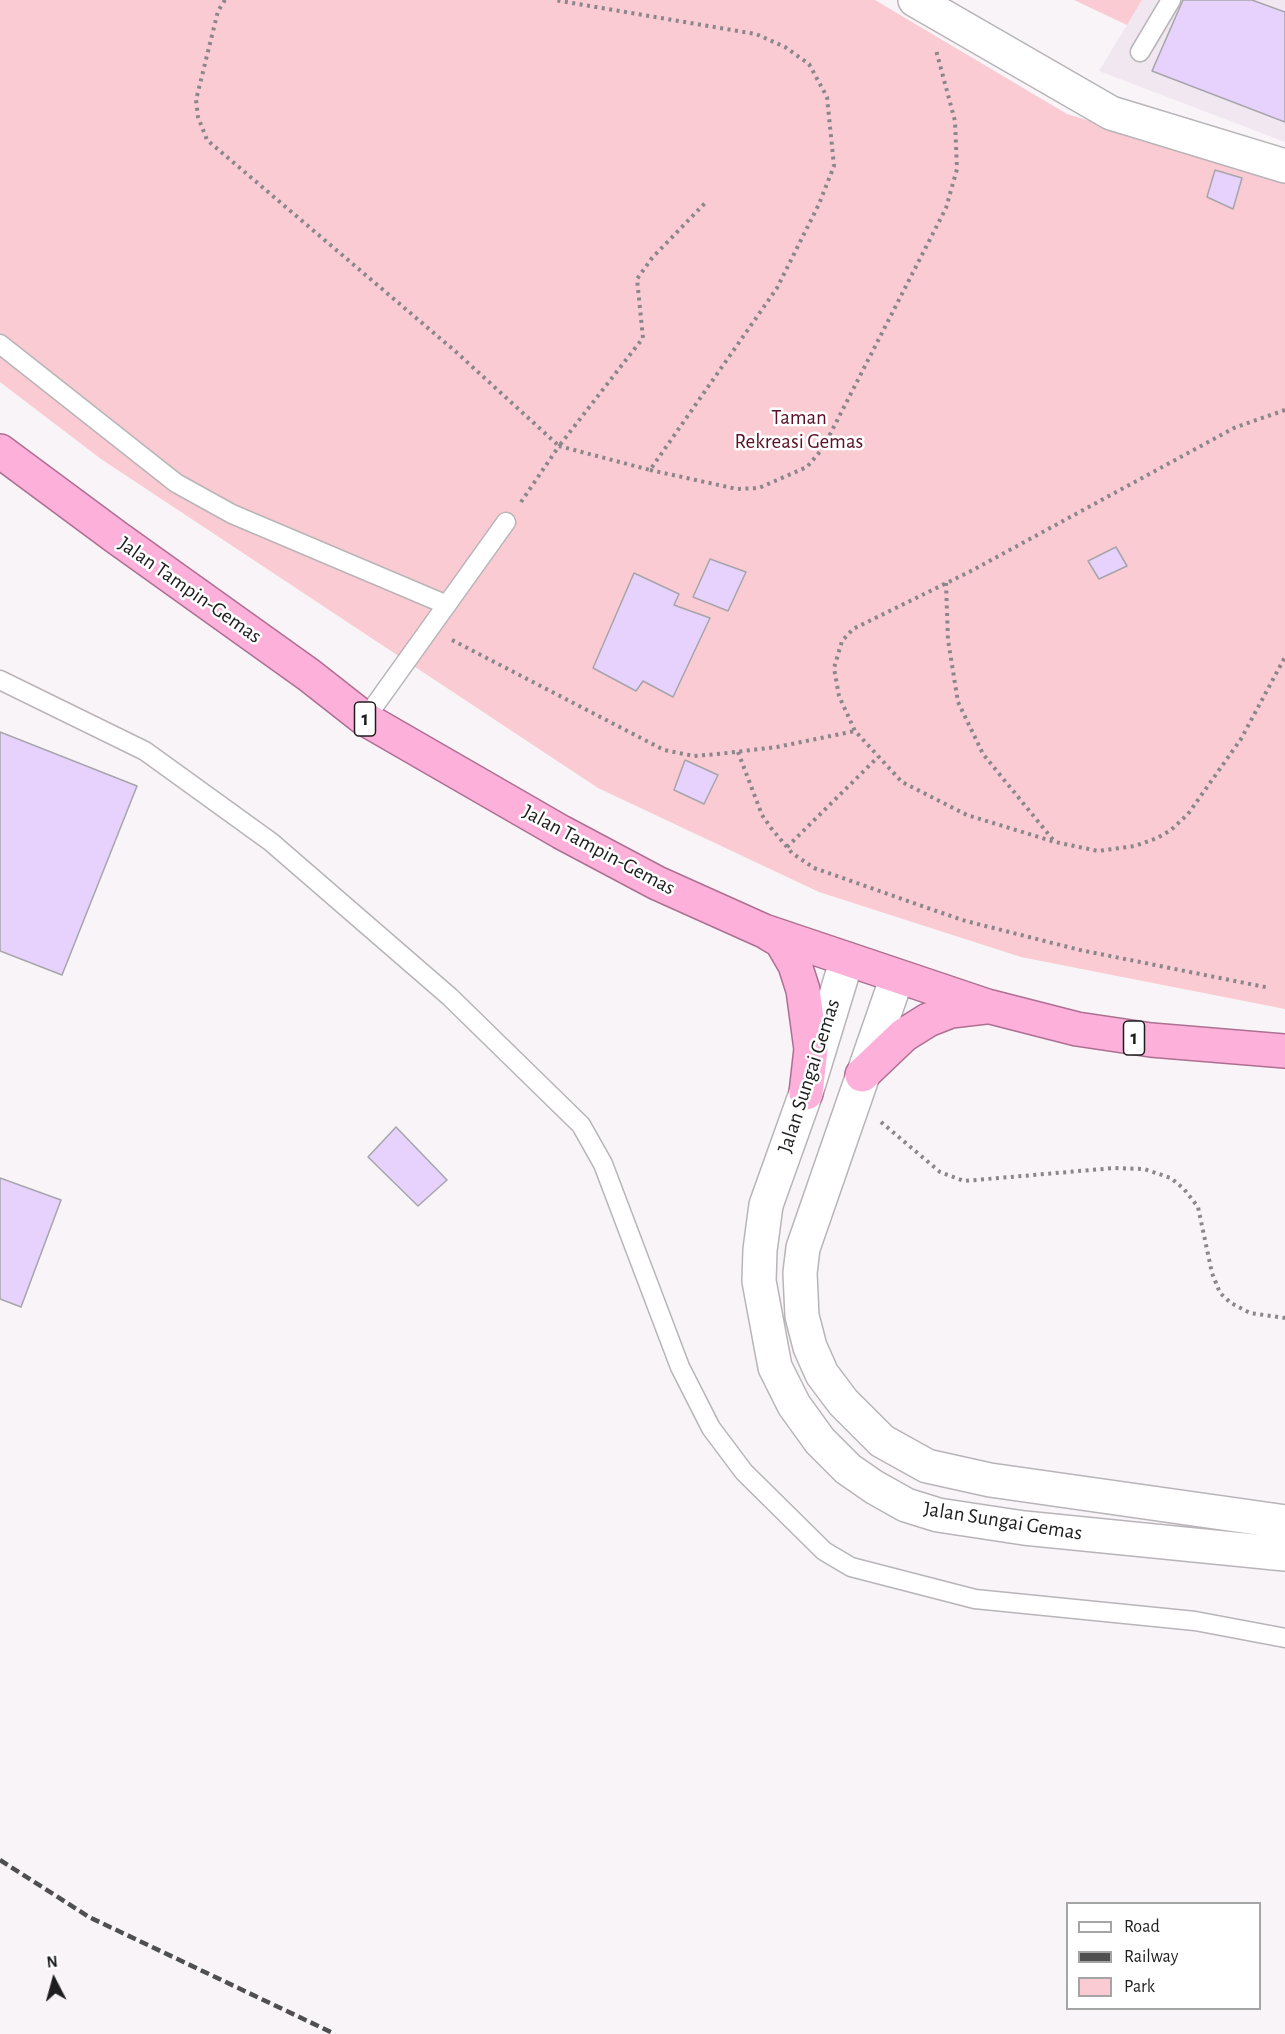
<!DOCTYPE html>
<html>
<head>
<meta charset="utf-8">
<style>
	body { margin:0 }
	#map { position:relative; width:1285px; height:2034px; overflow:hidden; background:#f8f4f8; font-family:"Alegreya Sans",sans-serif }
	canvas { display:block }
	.legend { position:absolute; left:1066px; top:1902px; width:195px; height:108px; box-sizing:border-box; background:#fff; border:2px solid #a5a5a5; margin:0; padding:8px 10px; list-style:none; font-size:18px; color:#1e1d1e }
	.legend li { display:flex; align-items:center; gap:12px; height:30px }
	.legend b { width:30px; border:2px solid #a5a5a5 }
	.north { position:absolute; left:24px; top:1950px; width:60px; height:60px; -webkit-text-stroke:4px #fff; paint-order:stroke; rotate:354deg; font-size:16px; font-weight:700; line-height:24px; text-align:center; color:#1e1d1e }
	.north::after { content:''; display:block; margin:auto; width:21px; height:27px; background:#1e1d1e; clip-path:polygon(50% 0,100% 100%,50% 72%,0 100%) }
</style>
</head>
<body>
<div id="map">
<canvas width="1285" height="2034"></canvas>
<ul class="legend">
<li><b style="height:8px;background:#fff"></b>Road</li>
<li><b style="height:8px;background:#504f50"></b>Railway</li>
<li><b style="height:16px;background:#facbd2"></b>Park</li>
</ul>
<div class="north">N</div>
</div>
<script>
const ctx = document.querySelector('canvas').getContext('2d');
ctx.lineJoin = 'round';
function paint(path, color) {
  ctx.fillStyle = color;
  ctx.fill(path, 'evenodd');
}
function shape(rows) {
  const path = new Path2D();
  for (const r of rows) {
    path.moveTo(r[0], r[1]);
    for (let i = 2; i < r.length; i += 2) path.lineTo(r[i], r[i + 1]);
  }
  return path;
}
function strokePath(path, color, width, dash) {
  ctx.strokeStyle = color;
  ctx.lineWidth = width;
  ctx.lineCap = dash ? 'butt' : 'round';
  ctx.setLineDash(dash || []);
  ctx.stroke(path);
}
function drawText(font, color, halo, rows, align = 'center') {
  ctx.font = font + ' "Alegreya Sans",sans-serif';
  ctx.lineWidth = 5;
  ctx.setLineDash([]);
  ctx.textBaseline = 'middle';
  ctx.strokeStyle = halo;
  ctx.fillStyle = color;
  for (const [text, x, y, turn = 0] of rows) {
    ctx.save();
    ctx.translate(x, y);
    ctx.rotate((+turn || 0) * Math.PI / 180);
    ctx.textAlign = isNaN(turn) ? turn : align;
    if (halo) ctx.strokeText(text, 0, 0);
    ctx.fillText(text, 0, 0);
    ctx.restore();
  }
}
const built = shape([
	[1142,0,1285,0,1285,142,1099,71]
]);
const green = shape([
	[0,0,875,0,1067,114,1285,180,1285,1009,1021,957,819,892,598,788,101,459,0,382],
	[1074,0,1142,0,1127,25]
]);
const building = shape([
	[1183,0,1252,0,1285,12,1285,122,1152,71,1183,0],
	[1215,170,1242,178,1233,209,1207,197,1215,170],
	[1116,547,1127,566,1099,579,1088,561,1116,547],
	[710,559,746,572,728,611,693,597,710,559],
	[634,573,679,594,674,605,710,618,673,697,643,681,636,691,593,668,634,573],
	[0,732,137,786,62,975,0,951,0,732],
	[685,760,718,775,704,804,674,790,685,760],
	[396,1127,447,1180,418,1206,368,1157,396,1127],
	[0,1178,61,1200,21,1307,0,1299,0,1178]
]);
const path = shape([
	[225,0,218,11,196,100,198,117,207,140,455,351,559,446,643,338,637,279,652,258,707,201],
	[1285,410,1234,428,971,571,853,629,842,641,834,668,839,696,855,731,902,782,967,815,1055,842,1098,851,1135,846,1157,838,1171,830,1188,814,1241,739,1285,657],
	[650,470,737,489,759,488,807,467,823,448,946,208,957,169,955,121,936,50],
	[521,502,559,446,650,470,777,288,819,204,834,166,827,97,809,64,785,47,756,34,554,0],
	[946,583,948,640,958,702,983,754,1054,841],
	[452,640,664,750,694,756,718,754,777,747,855,731],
	[738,752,762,815,771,828,792,853,814,868,962,920,1080,950,1270,988],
	[787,847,878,757],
	[881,1122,940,1172,964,1181,1114,1168,1144,1169,1171,1178,1184,1189,1198,1207,1212,1273,1220,1293,1231,1303,1250,1313,1285,1318]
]);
const service = shape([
	[1140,52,1171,0],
	[0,344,176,483,232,514,447,605],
	[0,680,145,751,271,842,450,997,581,1125,603,1164,680,1367,711,1428,744,1472,824,1551,851,1567,975,1599,1195,1621,1285,1638],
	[365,719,506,522]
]);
const minor = shape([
	[915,0,1111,113,1285,166],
	[847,959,806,1093,766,1205,760,1250,759,1281,775,1367,794,1405,820,1441,848,1469,874,1487,906,1505,938,1515,1024,1528,1285,1554],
	[897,977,803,1248,800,1273,802,1316,810,1347,822,1374,843,1402,882,1441,927,1466,990,1480,1285,1522]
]);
const trunk = shape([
	[0,451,116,537,309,675,365,719,561,832,657,883,764,931,987,1006,1077,1029,1151,1040,1285,1051],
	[769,934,781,941,795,965,803,990,811,1049,806,1093],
	[862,1075,904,1035,928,1020,951,1011,985,1007]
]);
const rail = shape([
	[0,1860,89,1917,335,2034]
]);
const shields = [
	[365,719,21],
	[1134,1038,21]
];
const shieldNames = [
	["1",365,719],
	["1",1134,1038]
];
const parkNames = [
	["Taman",799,418],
	["Rekreasi Gemas",799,442]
];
const streetNames = [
	["Jalan Tampin-Gemas",190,590,35],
	["Jalan Tampin-Gemas",599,850,28],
	["Jalan Sungai Gemas",809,1076,-72],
	["Jalan Sungai Gemas",1003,1521,9]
];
paint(built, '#f1e7f1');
paint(green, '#facbd2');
paint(building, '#e6d2fd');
strokePath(building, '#a7a5aa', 1.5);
strokePath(service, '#b8b4b8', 21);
strokePath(minor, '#b8b4b8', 36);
strokePath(trunk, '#ae7092', 36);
strokePath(path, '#8a878a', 4, [3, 4.5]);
strokePath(service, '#fff', 18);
strokePath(minor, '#fff', 33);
strokePath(trunk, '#fcb0da', 33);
strokePath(rail, '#504f50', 4.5, [9, 4.5]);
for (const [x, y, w] of shields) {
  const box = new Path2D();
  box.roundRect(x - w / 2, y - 17, w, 34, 4.5);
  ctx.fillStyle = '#fff';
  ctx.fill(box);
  strokePath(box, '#1e1d1e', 1.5);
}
drawText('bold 20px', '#1e1d1e', null, shieldNames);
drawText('21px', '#5b1128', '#fff', parkNames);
drawText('21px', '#1e1d1e', '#fff', streetNames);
</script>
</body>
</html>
